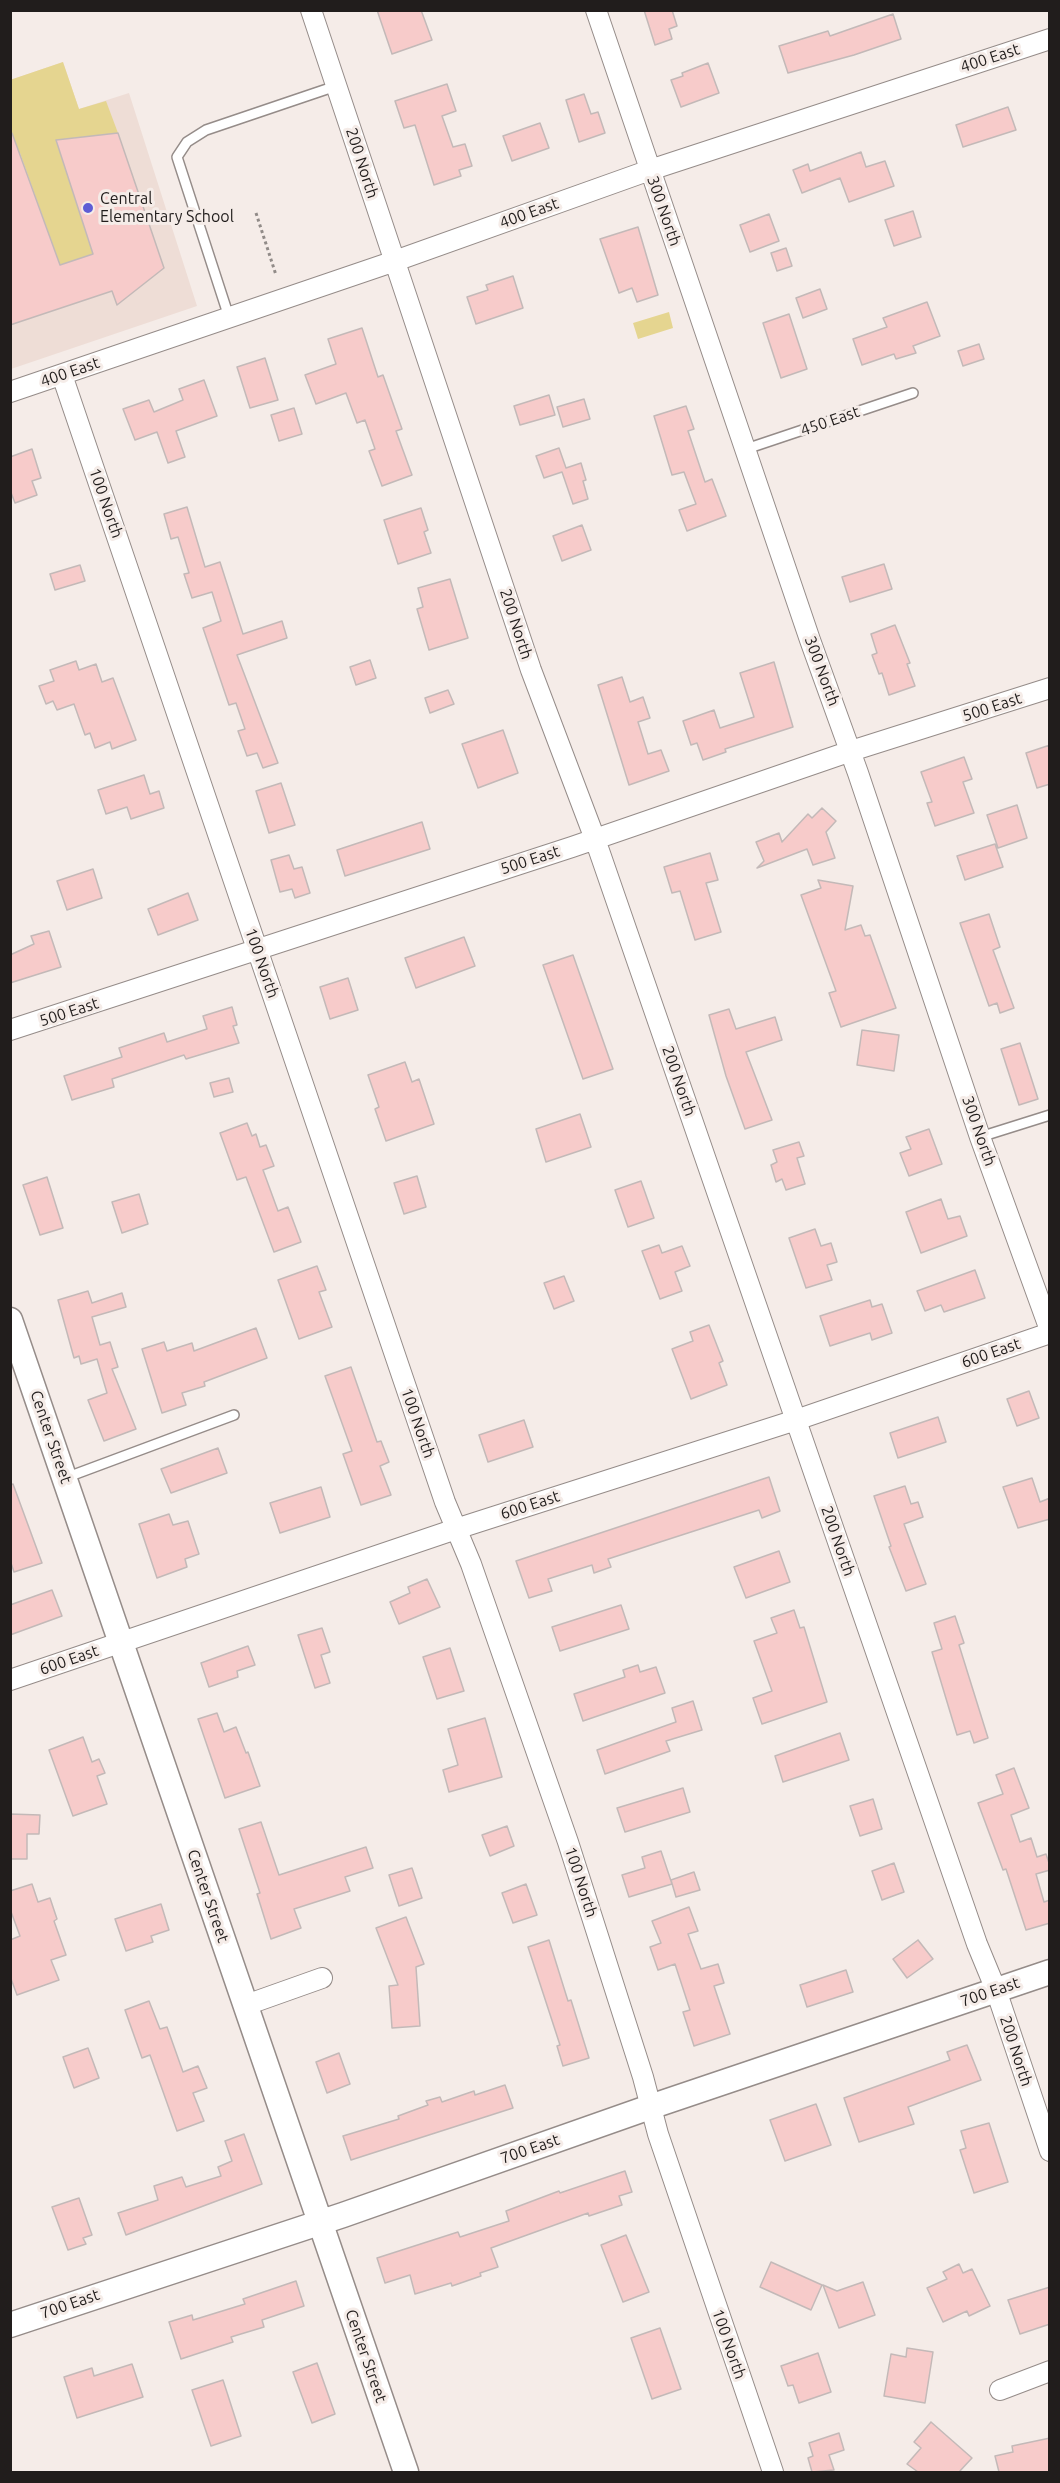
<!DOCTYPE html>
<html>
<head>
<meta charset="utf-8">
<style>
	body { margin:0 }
	#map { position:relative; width:1060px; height:2483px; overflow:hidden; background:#f5ece8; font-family:Ubuntu,sans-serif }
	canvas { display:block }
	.frame { position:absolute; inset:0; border:12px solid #211d1c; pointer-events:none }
</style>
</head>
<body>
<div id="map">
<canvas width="1060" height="2483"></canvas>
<div class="frame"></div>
</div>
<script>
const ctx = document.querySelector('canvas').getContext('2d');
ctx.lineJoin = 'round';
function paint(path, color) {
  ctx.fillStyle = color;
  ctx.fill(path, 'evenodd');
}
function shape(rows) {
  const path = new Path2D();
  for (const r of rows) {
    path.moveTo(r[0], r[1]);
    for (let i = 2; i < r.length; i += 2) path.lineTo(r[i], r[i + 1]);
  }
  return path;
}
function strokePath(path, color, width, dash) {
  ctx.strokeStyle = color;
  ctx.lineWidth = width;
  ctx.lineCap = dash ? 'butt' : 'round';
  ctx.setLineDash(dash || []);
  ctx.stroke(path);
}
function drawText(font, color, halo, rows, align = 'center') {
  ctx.font = font + ' Ubuntu,sans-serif';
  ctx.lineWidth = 6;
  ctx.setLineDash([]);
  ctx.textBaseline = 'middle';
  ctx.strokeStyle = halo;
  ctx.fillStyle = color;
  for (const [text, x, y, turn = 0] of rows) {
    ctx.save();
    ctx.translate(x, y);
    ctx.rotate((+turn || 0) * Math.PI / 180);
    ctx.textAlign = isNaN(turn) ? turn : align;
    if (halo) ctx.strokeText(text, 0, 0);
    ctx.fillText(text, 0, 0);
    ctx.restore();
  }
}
const built = shape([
	[63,62,79,109,129,93,197,306,11,369,10,80]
]);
const green = shape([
	[63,62,79,109,106,101,118,133,56,140,93,254,60,265,20,153,11,156,10,80],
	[669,312,673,328,638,339,633,323]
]);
const building = shape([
	[377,10,421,10,432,40,392,54,377,10],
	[644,10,672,10,677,26,669,29,672,39,655,45,644,10],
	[893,14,901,39,854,55,788,73,779,46,828,31,830,36,893,14],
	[708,63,719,93,681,107,671,80,683,76,682,73,708,63],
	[447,84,456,111,442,116,453,147,465,144,472,166,459,170,461,176,434,185,415,125,404,128,395,101,447,84],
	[584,94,591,114,598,112,605,133,579,142,566,100,584,94],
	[1008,107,1016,130,963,147,956,125,1008,107],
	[540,123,549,148,512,161,503,136,540,123],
	[10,133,12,133,60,265,93,254,56,140,118,133,164,268,117,305,112,291,10,325,10,133],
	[861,152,866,167,885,161,894,186,849,202,840,178,802,193,793,170,808,164,810,171,861,152],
	[913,211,921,237,894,246,885,220,913,211],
	[769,214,779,241,750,252,740,225,769,214],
	[638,227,658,295,637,302,632,288,619,293,600,239,638,227],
	[786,248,792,266,777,271,771,253,786,248],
	[513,276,523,308,476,324,467,297,488,290,486,285,513,276],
	[820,289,827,309,803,318,796,298,820,289],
	[927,302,940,336,913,346,916,353,896,359,894,354,862,365,853,339,887,327,883,318,927,302],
	[789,314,807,369,781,378,763,323,789,314],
	[362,328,378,377,383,375,402,429,396,431,412,475,382,486,369,451,375,449,365,420,357,423,346,393,316,404,305,375,336,364,328,339,362,328],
	[979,344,984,359,963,366,958,351,979,344],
	[265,358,278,400,250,408,237,367,265,358],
	[204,380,217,416,176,431,185,457,168,463,157,432,135,440,123,409,149,400,154,412,183,400,179,389,204,380],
	[549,395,555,415,520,425,514,406,549,395],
	[584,399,590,419,563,427,557,407,584,399],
	[686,406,694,429,688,431,705,482,712,479,726,516,687,531,679,510,696,504,684,472,672,475,654,416,686,406],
	[294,408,302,434,279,441,271,415,294,408],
	[559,448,566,468,581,463,586,480,583,481,588,499,573,504,562,472,544,478,536,456,559,448],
	[32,449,41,478,32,481,37,495,15,503,10,490,10,457,32,449],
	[187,507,205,567,220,562,243,634,282,621,287,638,237,655,278,763,263,768,257,753,247,756,238,731,245,729,236,703,229,705,203,628,221,621,212,592,192,598,184,574,189,573,178,537,171,539,164,514,187,507],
	[421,508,428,530,424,532,431,553,398,564,384,520,421,508],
	[582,525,591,550,562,561,553,536,582,525],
	[884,564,892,589,850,602,842,577,884,564],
	[80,565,85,581,55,590,50,574,80,565],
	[450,579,468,638,429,650,417,609,423,607,418,588,450,579],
	[895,625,910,663,907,664,915,686,889,695,882,673,879,674,872,655,877,653,871,634,895,625],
	[370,660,376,678,356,685,350,667,370,660],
	[76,661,79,670,96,664,102,682,113,678,136,740,112,749,110,742,95,748,90,733,85,735,74,704,57,710,53,701,46,704,39,686,54,681,50,670,76,661],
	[774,662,793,727,725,749,726,752,703,760,697,743,691,745,683,721,714,710,720,728,754,717,740,673,774,662],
	[622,677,630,702,643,697,650,718,638,722,648,754,661,750,669,771,629,785,598,685,622,677],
	[448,690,454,704,430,713,425,698,448,690],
	[503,730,518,773,478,788,462,744,503,730],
	[1050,745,1050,784,1037,788,1026,753,1050,745],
	[964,757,972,779,963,782,974,813,935,826,927,803,932,802,921,772,964,757],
	[144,775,150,794,159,791,164,808,131,819,127,807,106,814,98,790,144,775],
	[281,783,295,825,269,833,256,791,281,783],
	[1017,805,1027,838,998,848,987,815,1017,805],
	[822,808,836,821,826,832,835,858,813,865,807,849,757,868,764,861,756,842,779,833,782,842,808,814,812,818,822,808],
	[422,822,430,849,345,876,337,850,422,822],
	[995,844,1003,867,965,880,957,856,995,844],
	[710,853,718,880,706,883,721,932,695,940,680,891,672,893,664,867,710,853],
	[289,855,294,869,302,867,310,893,295,898,292,889,280,892,271,860,289,855],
	[93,869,102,898,67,910,57,881,93,869],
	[818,880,853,886,845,930,861,925,865,936,870,935,896,1008,841,1027,829,993,836,991,801,895,821,888,818,880],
	[188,893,198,920,158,935,148,909,188,893],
	[989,914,1000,947,993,950,1014,1008,1000,1013,997,1003,989,1006,960,923,989,914],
	[49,931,61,967,10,983,10,955,34,944,31,936,49,931],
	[464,937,475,966,416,988,405,958,464,937],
	[573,955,613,1069,583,1079,543,965,573,955],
	[348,978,358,1010,330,1019,320,987,348,978],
	[232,1007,237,1025,233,1026,239,1043,186,1059,184,1055,112,1079,114,1087,72,1100,64,1076,122,1057,119,1048,164,1033,167,1042,207,1029,203,1016,232,1007],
	[729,1009,736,1029,775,1017,782,1040,746,1052,772,1120,745,1129,726,1076,709,1015,729,1009],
	[862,1030,899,1035,894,1071,857,1065,862,1030],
	[1020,1043,1038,1099,1019,1105,1001,1049,1020,1043],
	[405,1062,412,1082,419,1079,434,1124,386,1141,375,1109,379,1107,368,1075,405,1062],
	[229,1078,233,1092,214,1097,210,1083,229,1078],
	[580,1114,591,1147,546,1162,536,1129,580,1114],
	[247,1123,252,1136,256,1134,260,1147,266,1145,274,1166,263,1170,278,1211,288,1207,301,1242,274,1252,246,1177,237,1180,220,1133,247,1123],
	[929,1129,942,1164,909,1176,900,1153,911,1149,906,1137,929,1129],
	[799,1142,804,1156,797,1158,805,1184,786,1190,782,1179,776,1182,771,1165,777,1162,773,1150,799,1142],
	[417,1176,426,1207,404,1214,394,1183,417,1176],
	[47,1177,63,1228,40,1235,23,1185,47,1177],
	[641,1181,654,1218,628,1227,615,1190,641,1181],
	[139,1194,148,1224,122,1233,112,1202,139,1194],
	[941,1199,948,1219,960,1216,967,1236,921,1253,906,1212,941,1199],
	[815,1229,821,1246,831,1243,837,1262,827,1265,832,1280,806,1288,789,1238,815,1229],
	[659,1245,662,1253,682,1246,690,1266,675,1272,682,1291,660,1299,642,1251,659,1245],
	[317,1266,326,1290,319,1292,332,1327,299,1339,278,1280,317,1266],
	[975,1270,985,1298,944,1312,941,1305,925,1311,917,1291,975,1270],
	[564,1276,574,1301,554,1309,544,1283,564,1276],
	[88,1291,92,1303,122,1293,126,1307,92,1317,100,1345,110,1342,118,1367,112,1369,136,1429,104,1441,88,1400,107,1393,97,1359,81,1364,79,1356,74,1358,58,1300,88,1291],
	[870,1300,872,1307,882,1304,892,1333,872,1340,870,1333,830,1346,820,1316,870,1300],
	[709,1325,723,1361,719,1363,727,1385,691,1399,672,1349,693,1341,690,1332,709,1325],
	[256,1328,267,1358,204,1382,205,1386,182,1393,186,1405,162,1413,142,1349,164,1342,167,1351,192,1343,194,1351,256,1328],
	[351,1367,377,1442,381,1441,389,1462,380,1466,391,1495,361,1505,343,1454,352,1451,325,1376,351,1367],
	[1029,1391,1039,1418,1017,1426,1007,1399,1029,1391],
	[938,1417,946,1442,898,1458,890,1433,938,1417],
	[524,1420,533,1447,488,1462,479,1435,524,1420],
	[218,1448,227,1473,171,1493,161,1469,218,1448],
	[769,1477,780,1511,762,1518,759,1510,657,1543,608,1559,611,1567,594,1573,592,1565,548,1579,552,1591,529,1598,516,1561,769,1477],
	[1032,1478,1040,1502,1050,1498,1050,1519,1018,1528,1003,1487,1032,1478],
	[13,1484,42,1563,14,1572,10,1560,10,1485,13,1484],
	[905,1486,911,1504,918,1502,923,1517,904,1524,926,1584,906,1591,889,1547,891,1546,874,1496,905,1486],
	[321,1487,330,1517,280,1533,270,1503,321,1487],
	[169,1514,173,1525,188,1521,199,1554,185,1559,187,1567,157,1578,139,1524,169,1514],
	[779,1551,790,1582,746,1598,734,1567,779,1551],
	[427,1579,440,1607,399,1624,390,1602,410,1593,408,1587,427,1579],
	[52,1590,62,1616,10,1635,10,1605,52,1590],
	[621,1605,629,1629,560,1651,552,1627,621,1605],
	[794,1610,800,1628,804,1627,827,1702,762,1724,753,1698,772,1691,754,1641,777,1633,771,1618,794,1610],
	[955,1616,964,1643,959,1645,988,1738,974,1743,970,1731,957,1735,932,1652,942,1649,934,1623,955,1616],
	[322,1628,330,1652,321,1655,330,1683,315,1688,298,1635,322,1628],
	[248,1646,255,1665,237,1671,238,1677,209,1687,201,1663,248,1646],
	[450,1648,464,1691,437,1699,423,1657,450,1648],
	[638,1665,640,1672,656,1667,665,1693,583,1721,574,1694,625,1677,623,1670,638,1665],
	[693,1701,702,1730,666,1741,670,1751,605,1774,597,1750,676,1722,672,1708,693,1701],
	[217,1713,224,1732,236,1727,246,1753,248,1752,260,1786,225,1798,198,1719,217,1713],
	[485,1718,502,1777,449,1792,443,1770,458,1765,448,1729,485,1718],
	[840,1733,849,1760,783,1782,775,1756,840,1733],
	[83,1737,92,1762,99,1759,105,1773,97,1776,107,1804,73,1816,49,1750,83,1737],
	[1014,1768,1029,1808,1011,1815,1020,1842,1031,1838,1037,1857,1046,1854,1050,1866,1050,1870,1036,1874,1044,1902,1050,1900,1050,1923,1026,1930,1006,1869,1003,1870,978,1803,1003,1794,996,1775,1014,1768],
	[683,1788,690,1812,625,1832,617,1808,683,1788],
	[873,1799,882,1829,860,1836,850,1806,873,1799],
	[10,1814,40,1815,39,1834,27,1834,27,1859,10,1859,10,1814],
	[261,1822,279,1875,366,1847,373,1868,345,1877,350,1891,294,1909,301,1928,271,1939,257,1894,260,1893,239,1829,261,1822],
	[507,1826,514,1846,490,1856,482,1835,507,1826],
	[661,1851,672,1884,629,1897,622,1875,645,1868,642,1857,661,1851],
	[894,1863,904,1892,882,1900,872,1871,894,1863],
	[412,1868,422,1898,399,1906,389,1875,412,1868],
	[694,1872,700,1890,676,1897,671,1880,694,1872],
	[32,1884,38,1902,50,1898,57,1919,54,1921,66,1955,51,1960,59,1980,17,1995,10,1976,10,1940,20,1936,10,1909,10,1891,32,1884],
	[526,1884,537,1915,513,1923,502,1893,526,1884],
	[161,1904,169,1930,151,1936,153,1942,126,1951,115,1919,161,1904],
	[689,1907,698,1931,688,1934,701,1969,718,1964,724,1983,714,1986,730,2034,694,2046,683,2012,690,2010,675,1964,658,1970,650,1947,661,1943,652,1921,689,1907],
	[406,1917,424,1964,416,1967,420,2026,392,2028,389,1986,398,1985,376,1928,406,1917],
	[549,1940,568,2001,571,2000,589,2058,563,2066,557,2046,560,2045,528,1947,549,1940],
	[918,1940,933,1959,907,1978,893,1959,918,1940],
	[846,1970,853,1992,807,2007,800,1985,846,1970],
	[149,2001,160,2029,167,2027,183,2072,198,2066,207,2088,193,2093,204,2121,177,2131,150,2055,142,2058,125,2010,149,2001],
	[967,2045,981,2080,908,2107,914,2124,859,2142,844,2098,950,2060,947,2052,967,2045],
	[88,2048,99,2078,74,2088,63,2057,88,2048],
	[339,2053,350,2084,327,2093,316,2062,339,2053],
	[505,2085,513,2108,351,2160,343,2136,399,2119,398,2116,428,2105,426,2101,440,2097,442,2102,474,2091,475,2095,505,2085],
	[816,2104,831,2145,785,2161,770,2120,816,2104],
	[989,2123,1008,2182,974,2193,960,2150,966,2148,961,2131,989,2123],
	[244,2134,262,2184,126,2235,118,2213,158,2200,154,2186,182,2177,186,2187,221,2176,218,2167,232,2161,225,2141,244,2134],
	[625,2171,632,2192,619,2196,622,2205,589,2216,588,2213,491,2248,498,2267,480,2273,481,2276,452,2286,451,2283,415,2294,410,2275,385,2283,377,2258,458,2232,460,2237,509,2221,506,2211,559,2191,560,2193,625,2171],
	[79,2198,92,2235,83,2238,86,2244,68,2250,52,2207,79,2198],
	[626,2235,649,2292,623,2302,601,2245,626,2235],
	[771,2262,822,2285,811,2310,760,2287,771,2262],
	[959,2264,963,2273,972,2269,990,2306,969,2316,967,2311,943,2322,927,2288,947,2279,943,2272,959,2264],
	[296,2281,304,2306,262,2320,264,2327,231,2337,233,2342,181,2359,169,2322,192,2315,193,2320,245,2304,243,2299,296,2281],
	[863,2282,875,2315,839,2328,823,2285,837,2291,863,2282],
	[1050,2287,1050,2324,1020,2334,1008,2300,1050,2287],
	[660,2328,681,2389,652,2399,631,2338,660,2328],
	[907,2348,933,2352,925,2403,884,2396,891,2354,906,2357,907,2348],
	[818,2353,831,2392,799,2403,793,2385,788,2386,781,2366,818,2353],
	[317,2363,335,2414,312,2423,293,2372,317,2363],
	[132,2364,143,2397,77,2418,64,2377,92,2368,94,2376,132,2364],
	[223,2380,241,2436,211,2446,192,2390,223,2380],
	[931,2422,972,2458,959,2472,918,2472,907,2464,921,2448,914,2442,931,2422],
	[839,2433,844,2450,829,2455,834,2470,812,2472,808,2458,813,2456,809,2443,839,2433],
	[1050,2438,1050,2472,999,2472,995,2456,1013,2452,1012,2446,1050,2438]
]);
const path = shape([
	[256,213,276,275]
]);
const service = shape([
	[229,317,177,157,187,142,206,130,336,86],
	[746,449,913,393],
	[980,1137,1050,1115],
	[65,1478,234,1415]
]);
const minor = shape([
	[311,10,531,670,595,839,977,1944,996,1990,1050,2151],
	[596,10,810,640,858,773,980,1137,1050,1330],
	[62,375,445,1502,471,1564,568,1842,643,2077,658,2134,773,2472],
	[10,392,395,261,650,170,1050,39],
	[10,1030,572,847,851,751,1050,688],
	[10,1680,456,1529,796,1420,1050,1333],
	[246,2005,322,1978],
	[1000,2390,1050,2371]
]);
const tertiary = shape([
	[10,1320,406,2472],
	[10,2325,343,2215,650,2107,1050,1972]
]);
const markers = [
	[88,208,6,"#5f5dd5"]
];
const streetNames = [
	["400 East",990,58,-18],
	["200 North",362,163,72],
	["300 North",664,211,71],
	["400 East",529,213,-20],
	["400 East",70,372,-19],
	["450 East",830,421,-19],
	["100 North",106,503,71],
	["200 North",516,624,72],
	["300 North",822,671,70],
	["500 East",992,707,-18],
	["500 East",530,860,-18],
	["100 North",262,963,71],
	["500 East",69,1012,-18],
	["200 North",679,1081,71],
	["300 North",979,1131,71],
	["600 East",991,1353,-19],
	["100 North",418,1423,71],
	["Center Street",51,1437,71],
	["600 East",530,1505,-18],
	["200 North",838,1541,71],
	["600 East",69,1660,-19],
	["100 North",581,1882,72],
	["Center Street",208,1896,71],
	["700 East",990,1992,-19],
	["200 North",1016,2051,72],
	["700 East",530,2149,-19],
	["700 East",70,2304,-19],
	["100 North",729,2344,71],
	["Center Street",366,2356,71]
];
const poiNames = [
	["Central",100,199],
	["Elementary School",100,217]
];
paint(built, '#eeddd6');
paint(green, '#e5d590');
paint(building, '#f7cbca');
strokePath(building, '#c3b9b8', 1.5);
strokePath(service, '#958c89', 12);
strokePath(minor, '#958c89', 22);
strokePath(tertiary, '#958c89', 27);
strokePath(path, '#918b88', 3, [3, 3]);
strokePath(service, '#fff', 9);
strokePath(minor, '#fff', 20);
strokePath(tertiary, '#fff', 24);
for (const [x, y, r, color] of markers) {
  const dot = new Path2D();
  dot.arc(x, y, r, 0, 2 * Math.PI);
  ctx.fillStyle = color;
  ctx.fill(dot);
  strokePath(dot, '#f5ece8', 2);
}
drawText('16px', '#211d1c', '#f5ece8', streetNames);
drawText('16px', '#211d1c', '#f5ece8', poiNames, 'left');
</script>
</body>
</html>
